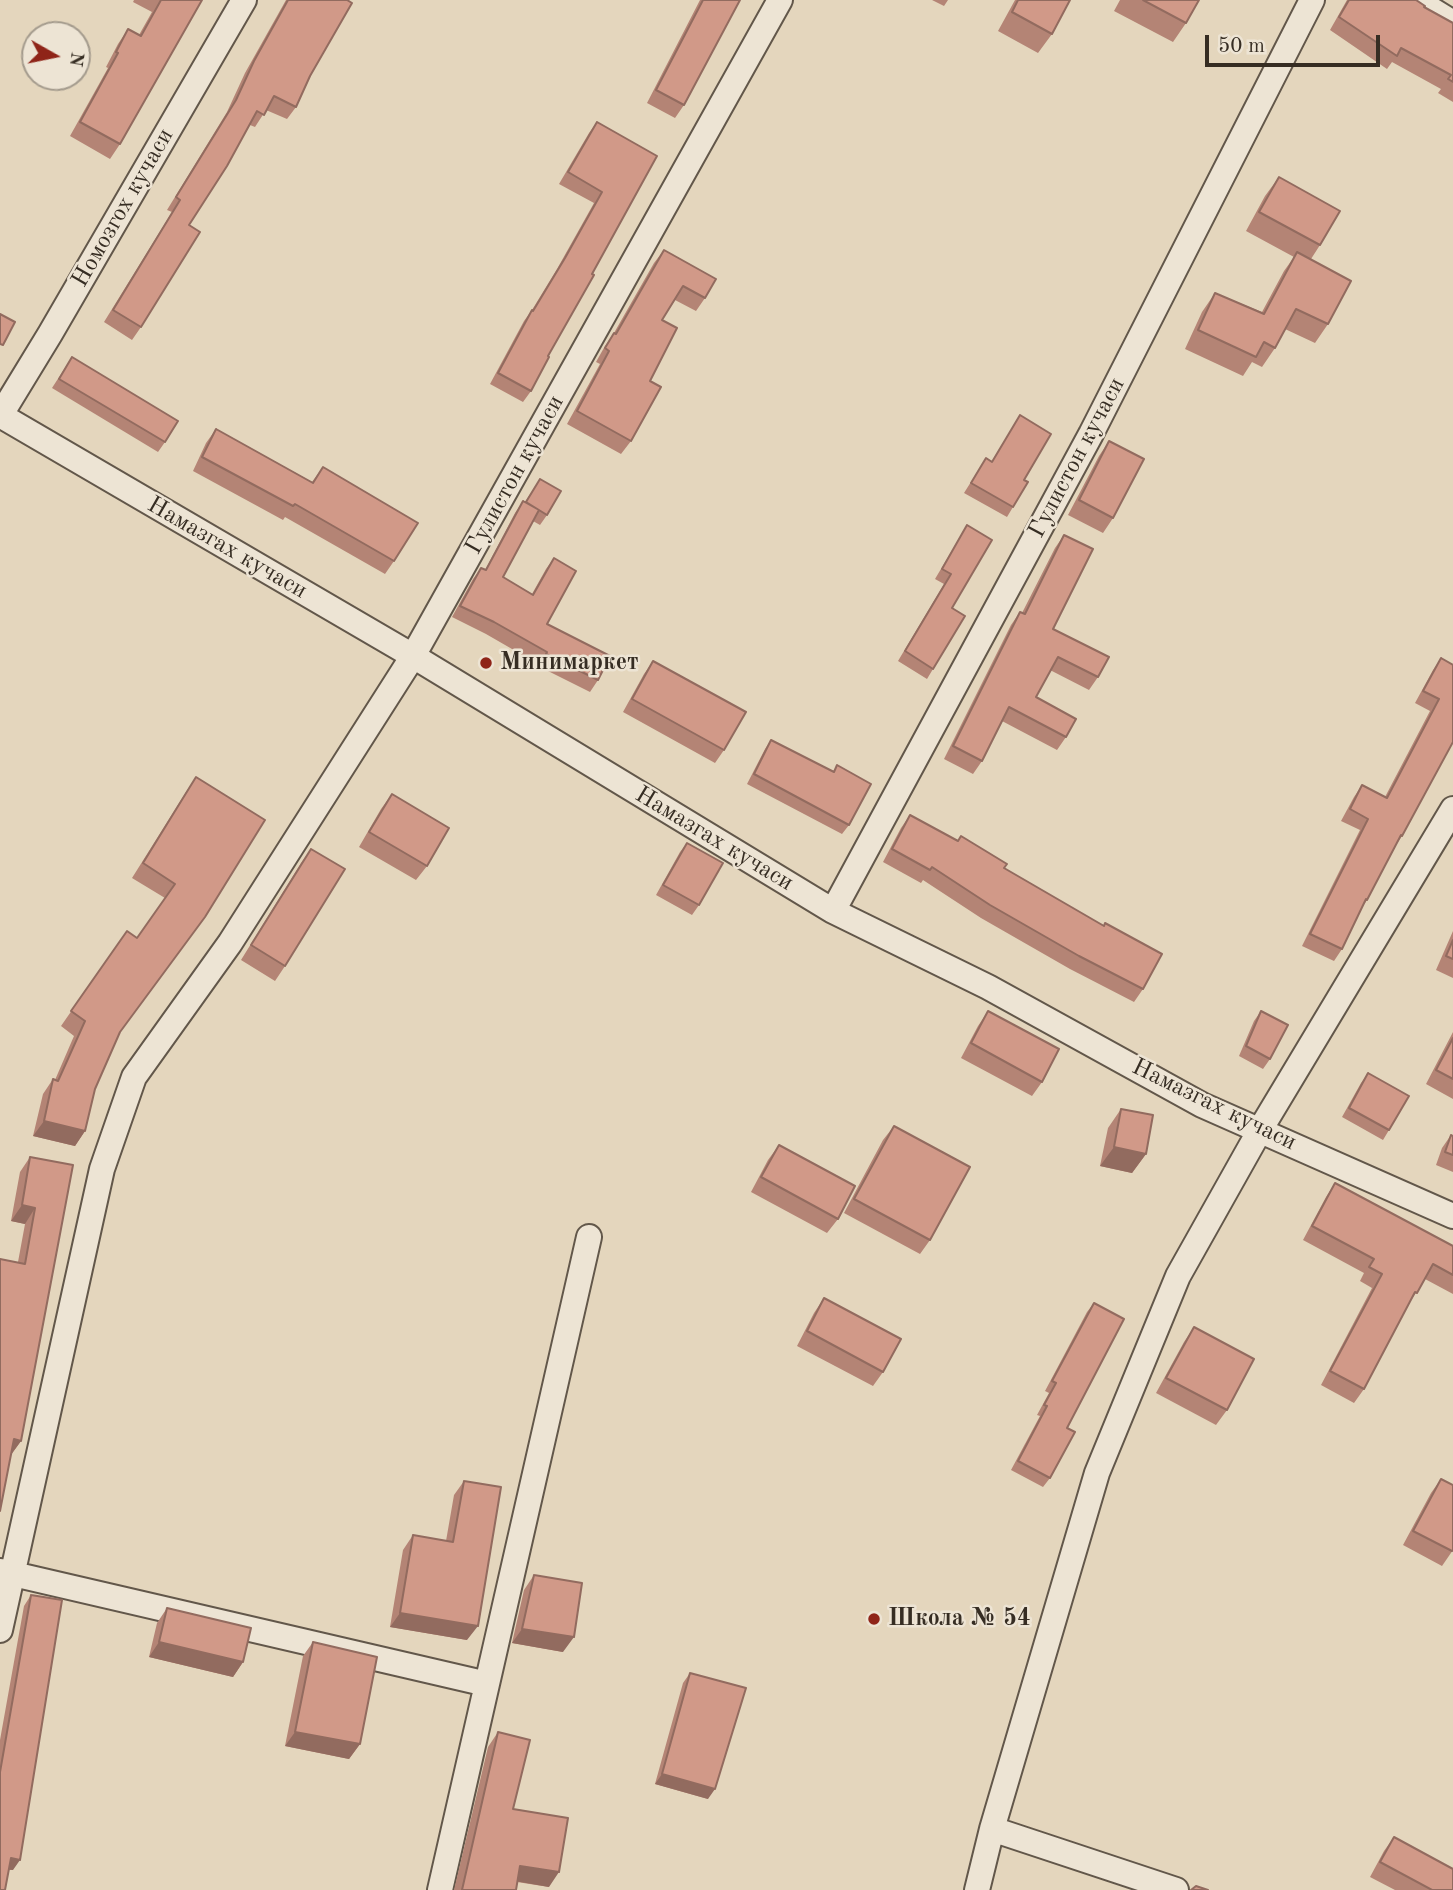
<!DOCTYPE html>
<html>
<head>
<meta charset="utf-8">
<style>
	body { margin:0 }
	#map { position:relative; width:1453px; height:1890px; overflow:hidden; background:#e4d6bd; font-family:"Old Standard TT",serif }
	canvas { display:block }
	.north { position:absolute; left:21px; top:21px; width:70px; height:70px; box-sizing:border-box; background:#ede4d4; border:2px solid #a49b8d; border-radius:50%; rotate:99deg; font-size:19px; font-weight:700; line-height:28px; text-align:center; color:#362d23 }
	.north::after { content:''; display:block; margin:auto; width:24px; height:32px; background:#8f2418; clip-path:polygon(50% 0,100% 100%,50% 72%,0 100%) }
	.scale { position:absolute; left:1205px; top:35px; width:175px; height:32px; box-sizing:border-box; border:4px solid #362d23; border-top:0; padding-left:9px; font-size:21px; line-height:24px; white-space:nowrap; color:#362d23; -webkit-text-stroke:5px #ede4d4; paint-order:stroke }
</style>
</head>
<body>
<div id="map">
<canvas width="1453" height="1890"></canvas>
<div class="north">N</div>
<div class="scale">50 m</div>
</div>
<script>
const ctx = document.querySelector('canvas').getContext('2d');
ctx.lineJoin = 'round';
function shape(rows) {
  const path = new Path2D();
  for (const r of rows) {
    path.moveTo(r[0], r[1]);
    for (let i = 2; i < r.length; i += 2) path.lineTo(r[i], r[i + 1]);
  }
  return path;
}
function strokePath(path, color, width, dash) {
  ctx.strokeStyle = color;
  ctx.lineWidth = width;
  ctx.lineCap = dash ? 'butt' : 'round';
  ctx.setLineDash(dash || []);
  ctx.stroke(path);
}
function paint(path, color) {
  ctx.fillStyle = color;
  ctx.fill(path, 'evenodd');
}
function drawText(font, color, halo, rows, align = 'center') {
  ctx.font = font + ' "Old Standard TT",serif';
  ctx.lineWidth = 5;
  ctx.setLineDash([]);
  ctx.textBaseline = 'middle';
  ctx.strokeStyle = halo;
  ctx.fillStyle = color;
  for (const [text, x, y, turn = 0] of rows) {
    ctx.save();
    ctx.translate(x, y);
    ctx.rotate((+turn || 0) * Math.PI / 180);
    ctx.textAlign = isNaN(turn) ? turn : align;
    if (halo) ctx.strokeText(text, 0, 0);
    ctx.fillText(text, 0, 0);
    ctx.restore();
  }
}
const minor = shape([
	[1416,0,1453,23],
	[0,415,413,656,833,911,988,987,1202,1105,1453,1216],
	[0,416,50,334,244,0],
	[833,911,1091,434,1312,0],
	[0,1571,487,1684],
	[0,1630,102,1169,134,1077,230,943,413,656,780,0],
	[992,1829,1176,1890],
	[440,1890,589,1237],
	[977,1890,992,1829,1097,1473,1178,1276,1260,1130,1453,809]
]);
const wall = shape([
	[134,0,202,0,120,144,110,159,70,136,108,68,106,67,118,44,128,29,139,35,152,12,133,2],
	[286,0,347,0,296,107,287,119,266,110,255,127,250,125,189,225,141,327,132,340,104,322,172,212,167,210,227,112,245,73],
	[700,0,740,0,684,105,675,118,647,103],
	[932,0,948,0,944,6],
	[1015,0,1070,0,1052,34,1038,53,998,31],
	[1120,0,1199,0,1186,23,1173,42,1114,11],
	[1347,0,1416,0,1424,7,1453,23,1453,102,1438,93,1441,89,1392,62,1387,69,1330,30],
	[597,122,657,156,592,274,548,356,531,391,523,402,490,384,524,321,532,310,557,269,594,203,559,184,589,133],
	[1279,177,1320,245,1311,259,1328,324,1315,343,1285,329,1275,348,1262,367,1252,362,1243,376,1185,349,1202,312,1215,293,1262,312,1284,271,1294,257,1246,231,1265,196],
	[664,250,705,298,696,311,675,300,662,320,650,381,631,441,621,454,567,424,600,364,596,362,605,346,614,333,654,263],
	[72,357,165,442,158,452,52,388],
	[1020,415,1024,480,1013,507,1007,517,964,493,986,458,992,461],
	[216,429,312,482,323,467,394,561,385,574,285,517,283,520,193,471,206,443],
	[1109,441,1113,518,1103,533,1068,515,1099,456],
	[540,479,547,515,540,525,533,521,503,577,532,594,546,569,554,558,547,624,598,680,590,692,538,666,538,664,486,634,452,617,473,579,481,568,485,570,515,513,523,501,525,502],
	[967,525,933,669,927,679,898,661,944,584,935,579],
	[1064,535,1053,629,1098,677,1089,690,1050,670,1036,697,1066,737,1057,750,1002,721,982,761,973,774,944,759,1011,625,1020,612,1022,613,1055,548],
	[1441,658,1453,665,1402,836,1396,845,1367,900,1363,906,1342,949,1334,961,1302,946,1360,830,1341,821,1354,797,1362,785,1385,797,1430,711,1415,703,1433,670],
	[653,661,724,750,715,763,623,712,644,674],
	[771,740,833,772,837,765,849,825,842,834,747,784,765,749],
	[196,777,265,820,119,1034,95,1089,85,1131,75,1146,33,1136,43,1094,53,1079,55,1080,74,1036,61,1026,127,931,137,938,165,898,132,878,186,792],
	[392,794,427,866,416,880,359,847,381,809],
	[910,815,1004,868,1143,989,1134,1002,1070,969,981,918,923,880,921,883,883,862,901,828],
	[687,843,699,905,692,915,656,895,680,852],
	[311,849,285,966,275,981,241,960,301,863],
	[1453,931,1453,978,1436,970],
	[988,1011,1042,1082,1032,1096,961,1058,978,1026],
	[1261,1011,1270,1059,1263,1069,1239,1056,1254,1021],
	[1453,1032,1453,1099,1426,1084],
	[1368,1073,1389,1130,1383,1140,1342,1117,1361,1083],
	[1121,1109,1146,1154,1132,1173,1100,1166,1108,1128],
	[894,1126,930,1240,920,1254,844,1213,883,1140],
	[1451,1135,1453,1136,1453,1172,1436,1165,1442,1148],
	[779,1145,838,1219,827,1233,751,1192,768,1160],
	[30,1157,73,1165,21,1441,11,1455,18,1262,25,1224,11,1221,20,1172],
	[1335,1183,1453,1246,1453,1294,1425,1279,1408,1305,1364,1389,1354,1403,1321,1385,1372,1288,1360,1281,1364,1273,1303,1240,1326,1197],
	[824,1298,883,1372,873,1386,797,1346,814,1313],
	[1094,1303,1067,1428,1050,1478,1043,1487,1011,1470,1040,1416,1037,1415,1049,1393,1045,1391,1087,1312],
	[1194,1327,1227,1410,1216,1425,1156,1393,1184,1342],
	[1441,1479,1453,1550,1442,1566,1403,1545,1431,1493],
	[464,1481,467,1640,390,1627,403,1550,413,1535,446,1541,454,1495],
	[534,1575,563,1652,512,1643,524,1590],
	[31,1595,13,1870,9,1870,0,1890,0,1740,24,1606],
	[167,1608,243,1662,233,1677,149,1657,157,1623],
	[313,1642,360,1744,349,1759,285,1746,303,1656],
	[690,1673,708,1799,655,1784,683,1683],
	[498,1732,513,1809,549,1887,517,1882,516,1890,454,1890,488,1747],
	[1394,1837,1453,1890,1395,1890,1370,1877,1384,1851]
]);
const shadedWall = shape([
	[44,1121,85,1131,75,1146,33,1136],
	[1114,1147,1146,1154,1132,1173,1100,1166],
	[22,1205,35,1208,25,1224,11,1221],
	[14,1439,21,1441,10,1456],
	[400,1613,478,1626,467,1640,390,1627],
	[522,1629,574,1637,563,1652,512,1643],
	[159,1642,243,1662,233,1677,149,1657],
	[295,1732,360,1744,349,1759,285,1746],
	[662,1774,715,1789,708,1799,655,1784],
	[11,1858,20,1860,13,1870,3,1869],
	[520,1866,559,1872,549,1887,509,1880]
]);
const building = shape([
	[161,0,202,0,120,144,80,122,118,53,116,52,128,29,141,36,161,0],
	[288,0,347,0,352,3,310,76,296,107,274,96,264,115,257,111,227,166,189,225,200,232,141,327,113,310,180,200,176,197,236,100,254,61,288,0],
	[703,0,740,0,684,105,656,90,703,0],
	[1018,0,1070,0,1052,34,1012,12,1018,0],
	[1143,0,1199,0,1186,23,1143,0],
	[1349,0,1416,0,1425,6,1424,7,1453,23,1453,82,1448,79,1451,75,1401,48,1397,56,1339,17,1349,0],
	[597,122,657,156,592,274,594,275,548,356,549,357,531,391,498,373,532,310,533,311,565,258,602,192,568,172,597,122],
	[1279,177,1340,211,1320,245,1259,212,1279,177],
	[664,250,716,279,705,298,683,286,662,320,677,328,650,381,661,387,631,441,577,411,609,351,605,348,614,333,616,334,664,250],
	[1297,252,1351,281,1328,324,1296,309,1275,348,1264,342,1256,357,1198,330,1215,293,1264,314,1297,252],
	[0,314,15,322,3,345,0,344,0,314],
	[72,357,178,421,165,442,59,379,72,357],
	[1020,415,1051,434,1024,480,1028,482,1013,507,971,483,986,458,992,462,1020,415],
	[216,429,313,483,323,467,418,523,394,561,295,504,293,506,202,457,216,429],
	[1109,441,1144,459,1113,518,1079,500,1109,441],
	[540,479,561,491,547,515,526,502,540,479],
	[523,501,539,510,503,577,533,595,554,558,576,571,547,624,610,656,598,680,546,654,547,652,494,622,460,606,481,568,486,570,523,501],
	[967,525,992,540,952,608,965,616,933,669,905,651,951,574,942,569,967,525],
	[1064,535,1093,549,1053,629,1109,657,1098,677,1058,657,1036,697,1076,719,1066,737,1009,707,982,761,953,746,1020,612,1025,614,1064,535],
	[1441,658,1453,665,1453,742,1402,836,1401,835,1367,900,1366,899,1342,949,1310,934,1368,819,1350,809,1362,785,1387,798,1439,699,1423,691,1441,658],
	[653,661,746,712,724,750,632,699,653,661],
	[771,740,834,772,837,765,871,784,849,825,754,774,771,740],
	[196,777,265,820,205,917,120,1032,95,1089,85,1131,44,1121,53,1079,58,1081,85,1021,71,1011,127,931,137,938,175,884,143,863,196,777],
	[392,794,449,828,427,866,369,832,392,794],
	[910,815,958,841,961,836,1007,864,1004,868,1104,926,1105,923,1162,954,1143,989,1079,956,990,905,932,867,930,870,892,849,910,815],
	[687,843,723,863,699,905,663,885,687,843],
	[311,849,345,869,285,966,251,945,311,849],
	[1453,940,1453,959,1446,956,1453,940],
	[988,1011,1059,1049,1042,1082,971,1043,988,1011],
	[1261,1011,1288,1025,1270,1059,1246,1046,1261,1011],
	[1453,1038,1453,1079,1436,1070,1453,1038],
	[1368,1073,1409,1096,1389,1130,1349,1108,1368,1073],
	[1121,1109,1153,1115,1146,1154,1114,1147,1121,1109],
	[894,1126,970,1167,930,1240,854,1199,894,1126],
	[1451,1135,1453,1136,1453,1155,1445,1152,1451,1135],
	[779,1145,855,1186,838,1219,761,1177,779,1145],
	[30,1157,73,1165,21,1441,14,1439,0,1511,0,1259,25,1264,35,1208,22,1205,30,1157],
	[1335,1183,1453,1246,1453,1275,1433,1264,1417,1293,1415,1292,1364,1389,1330,1371,1382,1274,1369,1267,1374,1259,1312,1226,1335,1183],
	[824,1298,901,1339,883,1372,807,1331,824,1298],
	[1094,1303,1124,1319,1067,1428,1075,1432,1050,1478,1018,1461,1047,1406,1044,1405,1056,1383,1052,1381,1094,1303],
	[1194,1327,1254,1359,1227,1410,1166,1378,1194,1327],
	[1441,1479,1453,1485,1453,1550,1452,1551,1413,1531,1441,1479],
	[464,1481,501,1487,478,1626,400,1613,413,1535,453,1542,464,1481],
	[534,1575,582,1583,574,1637,522,1629,534,1575],
	[31,1595,62,1600,20,1860,11,1858,5,1890,0,1890,0,1772,31,1595],
	[167,1608,251,1628,243,1662,159,1642,167,1608],
	[313,1642,377,1657,360,1744,295,1732,313,1642],
	[690,1673,746,1688,715,1789,662,1774,690,1673],
	[498,1732,530,1740,513,1809,568,1818,559,1872,520,1866,516,1890,462,1890,498,1732],
	[1394,1837,1453,1869,1453,1890,1432,1890,1380,1862,1394,1837],
	[1196,1886,1208,1890,1191,1890,1196,1886]
]);
const markers = [
	[486,663,7,"#8f2418"],
	[874,1619,7,"#8f2418"]
];
const streetNames = [
	["Номозгох кучаси",123,208,-60],
	["Гулистон кучаси",1077,458,-62],
	["Гулистон кучаси",515,475,-61],
	["Намазгах кучаси",227,548,30],
	["Намазгах кучаси",714,839,31],
	["Намазгах кучаси",1214,1105,26]
];
const poiNames = [
	["Минимаркет",500,663],
	["Школа № 54",888,1619]
];
strokePath(minor, '#62574a', 28);
strokePath(minor, '#ede4d4', 24);
paint(wall, '#b48475');
paint(shadedWall, '#926b5f');
paint(building, '#d19988');
strokePath(building, '#926b5f', 2);
for (const [x, y, r, color] of markers) {
  const dot = new Path2D();
  dot.arc(x, y, r, 0, 2 * Math.PI);
  ctx.fillStyle = color;
  ctx.fill(dot);
  strokePath(dot, '#ede4d4', 2.5);
}
drawText('24px', '#362d23', '#ede4d4', streetNames);
drawText('bold 24px', '#362d23', '#ede4d4', poiNames, 'left');
</script>
</body>
</html>
